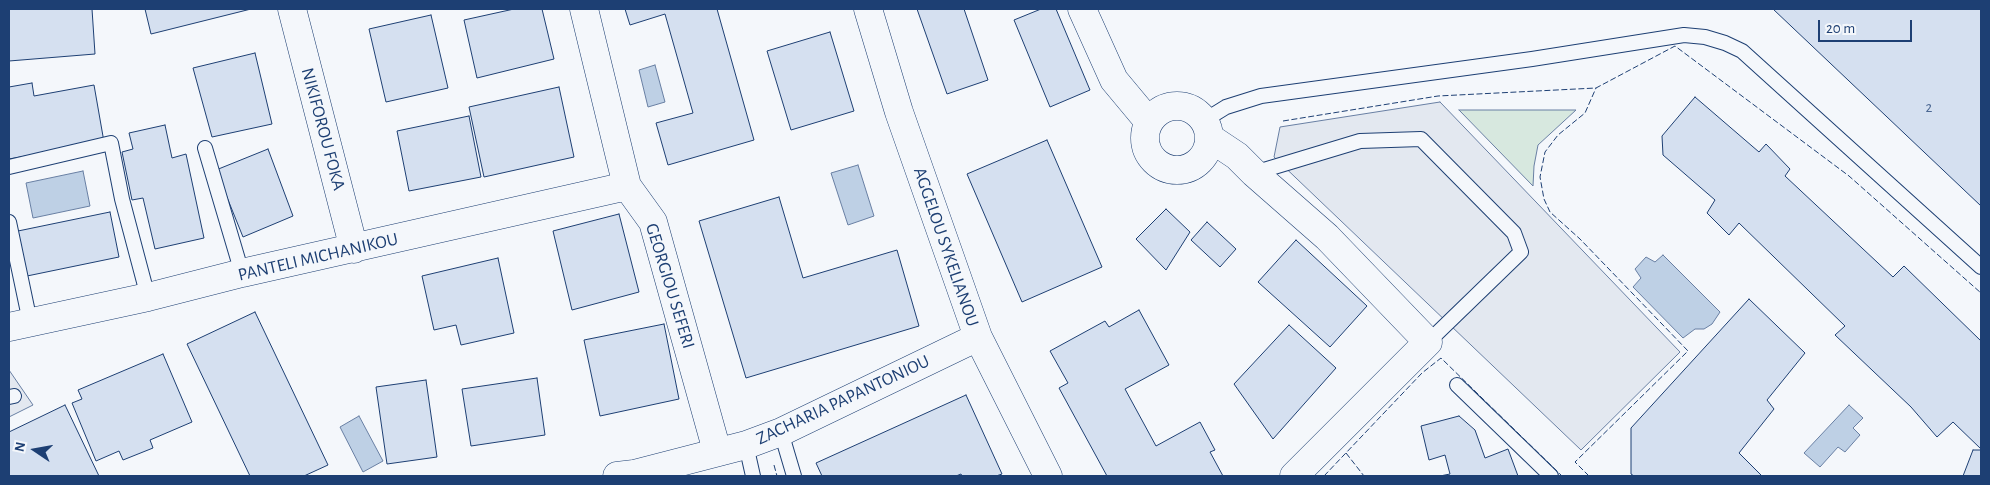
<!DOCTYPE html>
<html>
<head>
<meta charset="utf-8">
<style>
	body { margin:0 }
	#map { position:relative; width:1990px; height:485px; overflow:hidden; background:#f4f7fb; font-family:"Alegreya Sans",sans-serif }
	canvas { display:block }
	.frame { position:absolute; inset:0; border:10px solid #1d3f73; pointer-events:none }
	.north { position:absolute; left:10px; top:425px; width:50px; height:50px; -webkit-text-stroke:4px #f4f7fb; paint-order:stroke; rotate:282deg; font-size:14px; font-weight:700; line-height:20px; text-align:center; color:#1d3f73 }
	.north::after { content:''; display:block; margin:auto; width:18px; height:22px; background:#1d3f73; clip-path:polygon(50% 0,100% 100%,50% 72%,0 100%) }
	.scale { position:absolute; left:1818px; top:20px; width:94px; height:22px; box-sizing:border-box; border:2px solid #1d3f73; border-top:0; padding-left:6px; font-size:15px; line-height:18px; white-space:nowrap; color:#1d3f73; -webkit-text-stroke:4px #f4f7fb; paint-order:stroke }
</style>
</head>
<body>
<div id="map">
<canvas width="1990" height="485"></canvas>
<div class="frame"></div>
<div class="north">N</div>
<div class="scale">20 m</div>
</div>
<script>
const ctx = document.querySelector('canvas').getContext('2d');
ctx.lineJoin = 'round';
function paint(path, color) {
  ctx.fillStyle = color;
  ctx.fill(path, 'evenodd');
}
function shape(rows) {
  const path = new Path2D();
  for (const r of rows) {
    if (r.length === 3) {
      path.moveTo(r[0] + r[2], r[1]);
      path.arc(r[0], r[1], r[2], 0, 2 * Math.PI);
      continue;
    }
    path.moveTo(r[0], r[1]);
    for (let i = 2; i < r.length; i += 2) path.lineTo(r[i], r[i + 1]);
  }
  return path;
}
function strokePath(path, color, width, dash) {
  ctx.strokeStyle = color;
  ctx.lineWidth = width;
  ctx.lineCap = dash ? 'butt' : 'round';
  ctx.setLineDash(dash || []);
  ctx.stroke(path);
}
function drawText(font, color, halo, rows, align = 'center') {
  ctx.font = font + ' "Alegreya Sans",sans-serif';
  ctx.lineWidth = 4;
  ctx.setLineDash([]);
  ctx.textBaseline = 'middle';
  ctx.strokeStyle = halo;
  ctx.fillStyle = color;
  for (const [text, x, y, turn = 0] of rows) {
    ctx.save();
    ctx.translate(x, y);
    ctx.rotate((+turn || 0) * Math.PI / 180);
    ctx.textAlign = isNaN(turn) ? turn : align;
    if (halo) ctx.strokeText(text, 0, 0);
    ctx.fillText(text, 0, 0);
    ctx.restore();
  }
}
const green = shape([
	[1459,110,1576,110,1538,145,1534,166,1533,186,1459,110]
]);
const parking = shape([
	[1440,102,1680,352,1581,450,1274,157,1280,127,1440,102],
	[9,370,33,405,9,417,9,370]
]);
const water = shape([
	[655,65,665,102,648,107,639,70,655,65],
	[858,165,874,216,848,225,831,173,858,165],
	[83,171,90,206,33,218,26,183,83,171],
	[1663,255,1720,312,1712,324,1704,329,1695,329,1683,338,1633,287,1641,278,1635,269,1646,257,1655,262,1663,255],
	[1849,405,1863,418,1853,428,1860,435,1845,452,1838,447,1820,467,1804,453,1849,405],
	[359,416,383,461,363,472,340,427,359,416]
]);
const building = shape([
	[9,9,92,9,95,54,9,61,9,9],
	[145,9,251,9,151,34,145,9],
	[514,9,542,9,554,59,477,78,464,20,514,9],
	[625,9,717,9,754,140,668,165,656,123,693,113,665,14,630,25,625,9],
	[917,9,964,9,988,80,947,94,917,9],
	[1041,9,1056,9,1090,90,1050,107,1014,20,1041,9],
	[1773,9,1981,9,1981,206,1773,9],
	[431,15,448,88,386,102,369,29,431,15],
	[830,32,854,111,791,130,767,51,830,32],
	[255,53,272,124,212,137,193,68,255,53],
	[32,83,34,96,94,85,104,142,9,159,9,87,32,83],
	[559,87,574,157,484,177,469,107,559,87],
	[1695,97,1759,152,1766,144,1790,169,1785,176,1893,277,1904,266,1981,341,1981,449,1953,422,1937,437,1911,407,1835,335,1845,326,1739,223,1729,235,1707,213,1715,200,1663,155,1662,136,1695,97],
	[469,116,481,177,409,191,397,131,469,116],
	[165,125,172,158,186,154,204,238,155,249,143,198,132,200,122,152,133,149,129,133,165,125],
	[1047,140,1102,267,1022,302,967,174,1047,140],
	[268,149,293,216,243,237,216,170,268,149],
	[779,197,803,278,897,250,919,326,746,378,699,221,779,197],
	[1166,209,1190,232,1166,270,1136,239,1166,209],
	[110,212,119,257,27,276,18,231,110,212],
	[619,214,639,292,572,310,553,231,619,214],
	[1207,222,1236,249,1220,267,1191,240,1207,222],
	[1296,240,1367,306,1330,347,1258,282,1296,240],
	[498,258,514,333,461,345,456,325,434,330,422,276,498,258],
	[1749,299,1805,353,1767,400,1774,409,1739,453,1762,476,1634,476,1631,474,1631,428,1749,299],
	[1139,310,1169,365,1125,389,1156,446,1200,422,1215,450,1210,452,1223,476,1107,476,1059,388,1068,383,1050,351,1105,321,1109,327,1139,310],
	[255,312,328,465,304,476,250,476,187,344,255,312],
	[664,324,679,399,600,416,584,340,664,324],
	[1289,325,1336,368,1273,439,1234,384,1289,325],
	[163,354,192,422,150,440,153,448,123,460,119,451,96,461,72,403,82,399,78,390,163,354],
	[537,378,545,435,471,446,462,389,537,378],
	[426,380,437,457,387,464,376,387,426,380],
	[966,395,1002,474,996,476,962,476,961,474,956,476,822,476,816,463,966,395],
	[65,405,99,476,9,476,9,432,65,405],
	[1459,416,1475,430,1485,458,1508,449,1518,476,1440,476,1450,474,1445,455,1429,460,1421,426,1459,416],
	[1973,450,1981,450,1981,476,1963,476,1973,450]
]);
const lane = shape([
	[1205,120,1226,107,1261,96,1532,59,1684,35,1705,37,1725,43,1742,51,1981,267],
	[205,148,242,273],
	[9,167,111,143,122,199,148,297],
	[1254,173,1360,141,1421,139,1514,233,1521,252,1428,342],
	[9,222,30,322],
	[1457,385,1551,476],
	[9,397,14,396],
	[781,432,794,476],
	[746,445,753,476]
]);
const street = shape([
	[292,9,354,249],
	[584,9,627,186,653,222,717,451],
	[868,9,899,112,978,337,1048,476],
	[1082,9,1114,80,1149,122],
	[1177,138,32],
	[1210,138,1237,156,1254,173,1327,237,1428,342,1294,476],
	[9,327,148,297,242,273,627,186],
	[617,476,634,474,746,445,781,432,978,337]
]);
const fence = shape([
	[1283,121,1438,96,1596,88,1675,46,1849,176,1981,293],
	[1346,453,1364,476],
	[774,465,777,476],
	[1324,476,1422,373,1441,358,1562,476],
	[1589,476,1575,462,1688,351,1580,239,1550,212,1544,199,1540,177,1545,152,1558,135,1585,113,1596,88]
]);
const numberNames = [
	["2",1929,107]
];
const streetNames = [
	["NIKIFOROU FOKA",323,129,75],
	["AGGELOU SYKELIANOU",946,247,71],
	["PANTELI MICHANIKOU",318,257,-13],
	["GEORGIOU SEFERI",670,286,73],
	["ZACHARIA PAPANTONIOU",843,400,-25]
];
paint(green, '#d7e8df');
strokePath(green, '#687fa3', 1);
paint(parking, '#e3e8f0');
strokePath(parking, '#687fa3', 1);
paint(water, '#bed0e5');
strokePath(water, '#687fa3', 1);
paint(building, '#d5e0f0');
strokePath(building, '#1d3f73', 1);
strokePath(lane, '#1d3f73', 16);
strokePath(street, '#1d3f73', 29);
strokePath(lane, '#f4f7fb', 14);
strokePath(street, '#f4f7fb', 28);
strokePath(fence, '#1d3f73', 1, [6, 2.5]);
drawText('15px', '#4b6792', null, numberNames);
drawText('18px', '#1d3f73', '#f4f7fb', streetNames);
</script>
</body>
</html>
